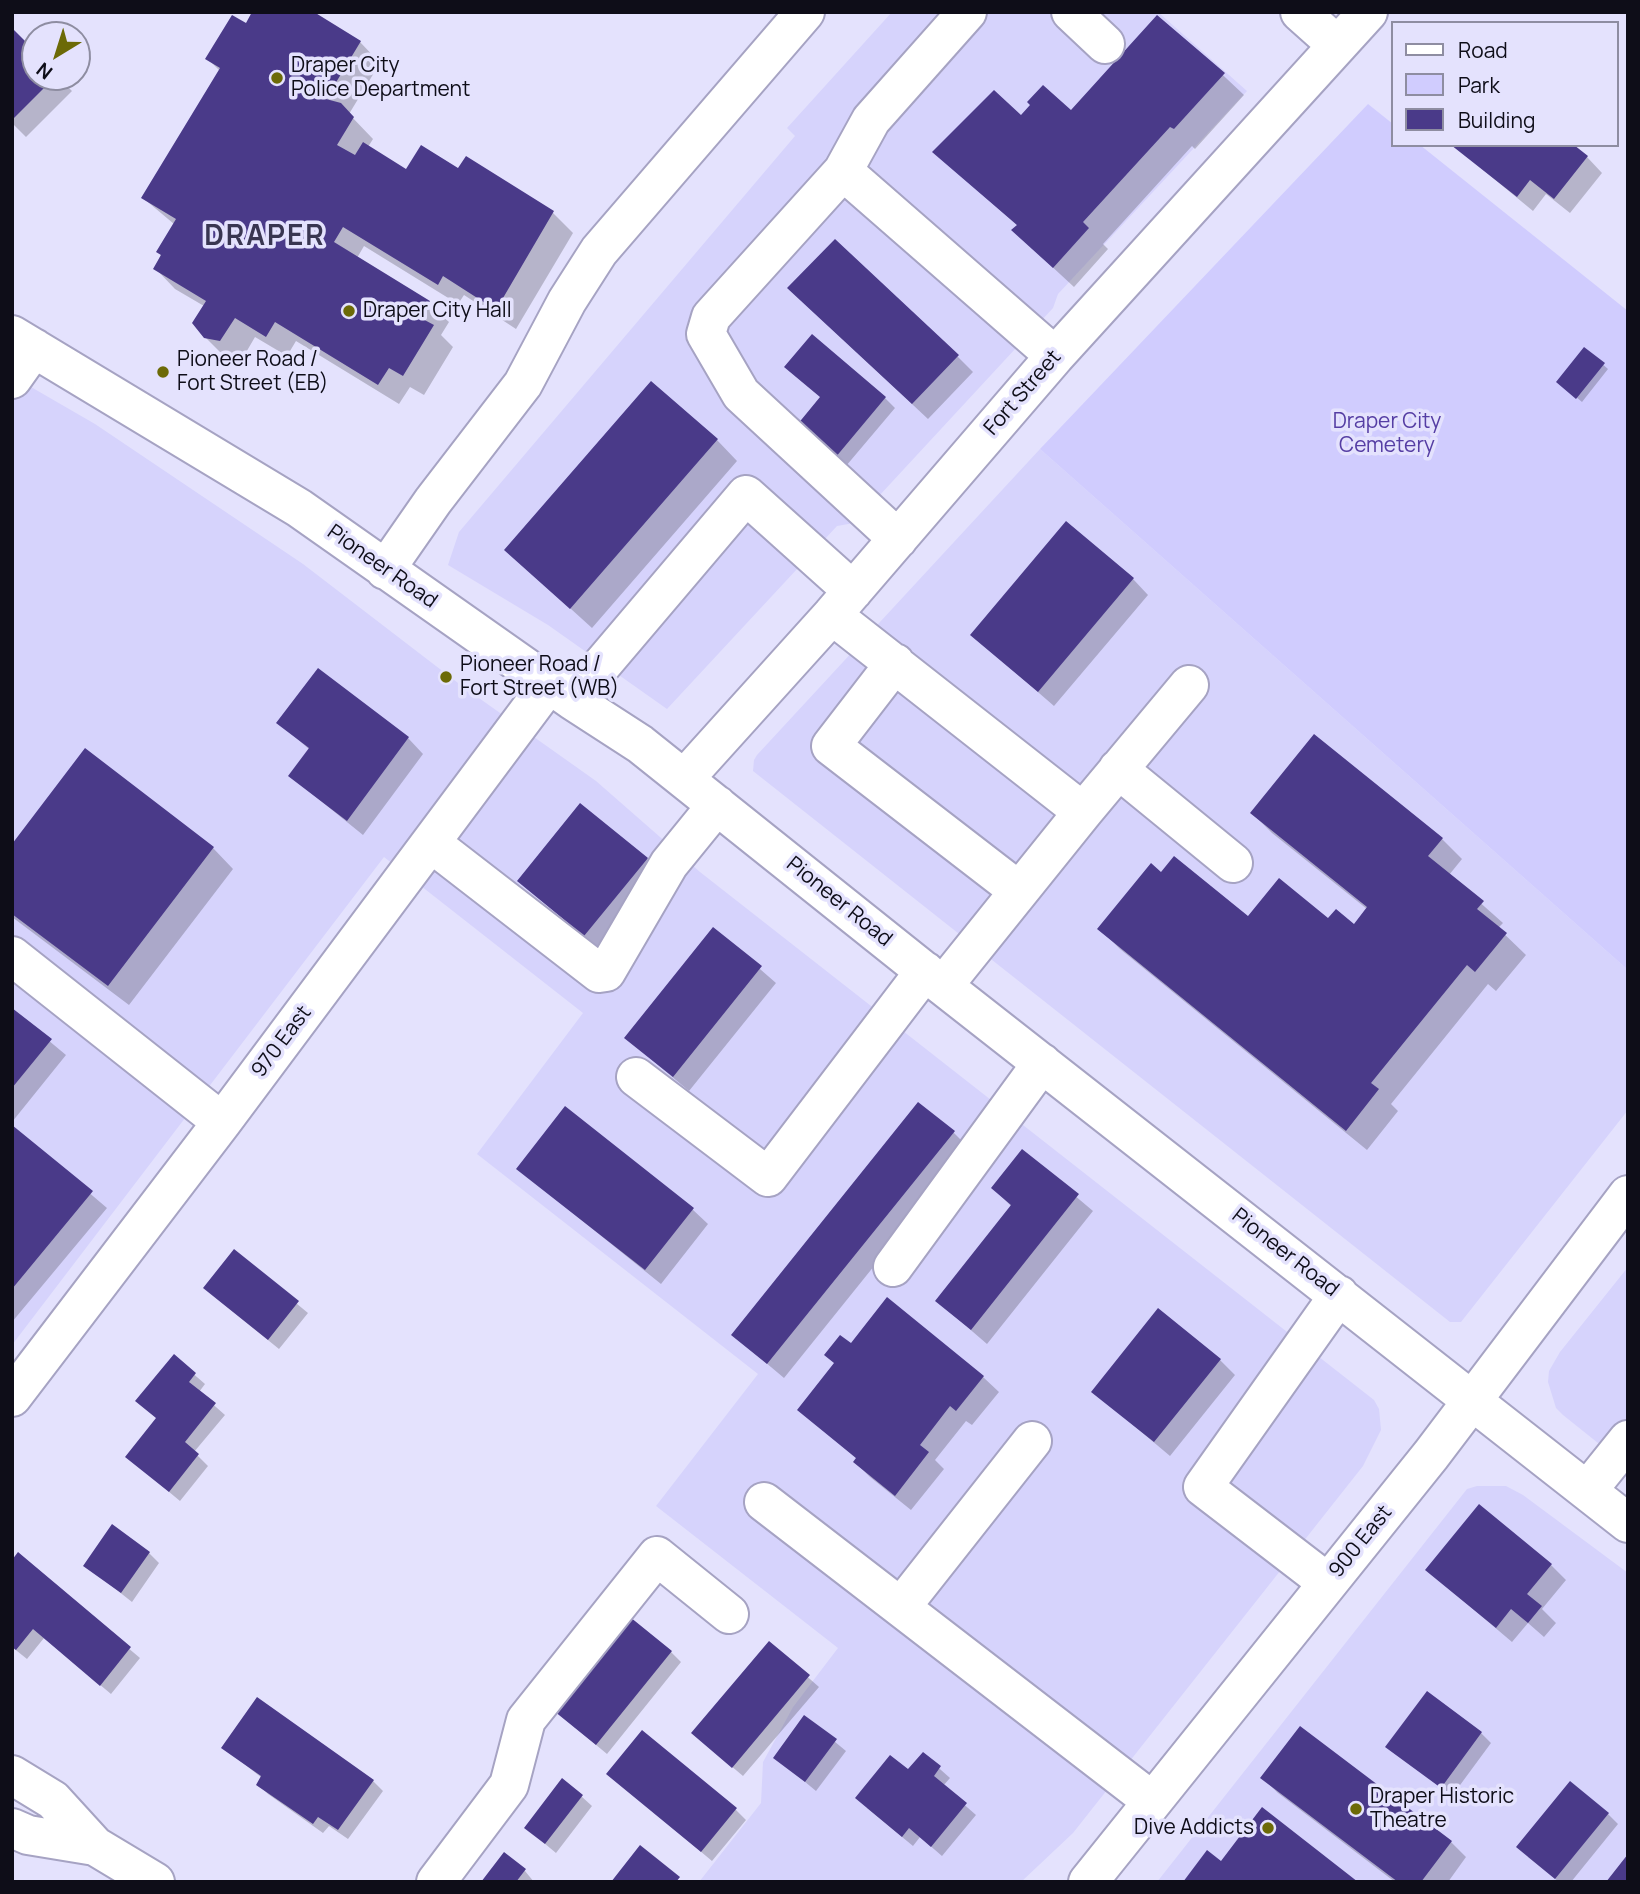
<!DOCTYPE html>
<html>
<head>
<meta charset="utf-8">
<style>
	body { margin:0 }
	#map { position:relative; width:1640px; height:1894px; overflow:hidden; background:#e4e2fd; font-family:Manrope,sans-serif }
	canvas { display:block }
	.frame { position:absolute; inset:0; border:14px solid #0e0d18; pointer-events:none }
	.legend { position:absolute; left:1391px; top:21px; width:228px; height:126px; box-sizing:border-box; background:#e4e2fd; border:2px solid #8e8da1; margin:0; padding:9px 12px; list-style:none; font-size:21px; color:#0e0d18 }
	.legend li { display:flex; align-items:center; gap:14px; height:35px }
	.legend b { width:35px; border:2px solid #8e8da1 }
	.north { position:absolute; left:21px; top:21px; width:70px; height:70px; box-sizing:border-box; background:#e4e2fd; border:2px solid #8e8da1; border-radius:50%; rotate:218deg; font-size:19px; font-weight:700; line-height:28px; text-align:center; color:#0e0d18 }
	.north::after { content:''; display:block; margin:auto; width:24px; height:32px; background:#6c6a07; clip-path:polygon(50% 0,100% 100%,50% 72%,0 100%) }
</style>
</head>
<body>
<div id="map">
<canvas width="1640" height="1894"></canvas>
<div class="frame"></div>
<ul class="legend">
<li><b style="height:9px;background:#fff"></b>Road</li>
<li><b style="height:19px;background:#d0ccfe"></b>Park</li>
<li><b style="height:19px;background:#4a3a89"></b>Building</li>
</ul>
<div class="north">N</div>
</div>
<script>
const ctx = document.querySelector('canvas').getContext('2d');
ctx.lineJoin = 'round';
function paint(path, color) {
  ctx.fillStyle = color;
  ctx.fill(path, 'evenodd');
}
function shape(rows) {
  const path = new Path2D();
  for (const r of rows) {
    path.moveTo(r[0], r[1]);
    for (let i = 2; i < r.length; i += 2) path.lineTo(r[i], r[i + 1]);
  }
  return path;
}
function strokePath(path, color, width, dash) {
  ctx.strokeStyle = color;
  ctx.lineWidth = width;
  ctx.lineCap = dash ? 'butt' : 'round';
  ctx.setLineDash(dash || []);
  ctx.stroke(path);
}
function drawText(font, color, halo, rows, align = 'center') {
  ctx.font = font + ' Manrope,sans-serif';
  ctx.lineWidth = 7;
  ctx.setLineDash([]);
  ctx.textBaseline = 'middle';
  ctx.strokeStyle = halo;
  ctx.fillStyle = color;
  for (const [text, x, y, turn = 0] of rows) {
    ctx.save();
    ctx.translate(x, y);
    ctx.rotate((+turn || 0) * Math.PI / 180);
    ctx.textAlign = isNaN(turn) ? turn : align;
    if (halo) ctx.strokeText(text, 0, 0);
    ctx.fillText(text, 0, 0);
    ctx.restore();
  }
}
const built = shape([
	[892,12,1158,12,1247,91,1058,294,1053,308,854,523,837,526,667,709,548,625,448,565,459,532,795,136,787,128],
	[12,376,95,424,303,564,462,686,596,781,700,872,1374,1400,1379,1409,1381,1430,1363,1466,1073,1833,1021,1882,699,1882,761,1803,763,1762,793,1707,838,1648,656,1506,758,1374,477,1154,583,1013,384,857,12,1345],
	[1040,449,1628,970,1628,1110,1461,1322,1450,1322,753,771,754,760,757,755],
	[1628,1267,1628,1467,1563,1415,1556,1408,1548,1382,1549,1371,1560,1352],
	[1477,1486,1506,1486,1523,1495,1628,1573,1628,1882,1157,1882,1467,1489]
]);
const green = shape([
	[1368,104,1393,124,1393,145,1420,145,1628,311,1628,970,1040,449]
]);
const shadow = shape([
	[247,25,360,42,380,63,349,114,373,139,368,147,407,171,459,171,553,213,573,233,516,329,464,295,458,304,364,246,357,258,428,302,449,322,441,335,453,347,424,395,410,387,399,404,296,341,287,356,255,337,241,361,226,358,205,337,204,306,175,289,155,268,174,224,143,198,220,71,208,59],
	[12,30,35,53,35,77,58,77,72,91,26,137,12,123],
	[1192,46,1244,95,1195,149,1192,146,1103,244,1108,249,1074,287,1034,250,1018,226,934,152,1022,117,1071,113],
	[1453,145,1587,157,1602,173,1570,213,1546,194,1533,211],
	[805,304,957,356,973,372,928,419],
	[1585,349,1608,369,1582,402,1563,386],
	[822,398,885,398,895,408,846,466,809,435],
	[717,440,737,461,592,628,506,550],
	[1133,579,1148,595,1054,706,972,635],
	[279,723,408,738,423,754,363,835,290,776,310,750],
	[1252,813,1442,839,1462,859,1449,875,1503,923,1498,928,1526,955,1496,991,1488,984,1391,1104,1398,1111,1367,1150,1120,949,1100,929,1162,874,1248,918,1329,921,1354,926,1367,909,1272,833],
	[12,847,213,848,233,869,129,1005,12,917],
	[647,859,662,875,600,950,519,880],
	[714,929,776,983,689,1091,626,1038],
	[12,1010,66,1055,12,1122],
	[12,1127,107,1208,12,1322],
	[953,1132,969,1148,784,1378,733,1335],
	[1022,1151,1093,1211,987,1344,937,1301,1012,1207,993,1188],
	[518,1169,692,1209,708,1224,661,1284],
	[234,1252,308,1313,279,1349,216,1298],
	[851,1345,983,1377,999,1392,972,1425,966,1421,935,1460,944,1469,911,1510,870,1477,855,1462,857,1459,799,1410],
	[174,1357,205,1384,199,1392,225,1415,194,1452,208,1466,180,1501,127,1457,158,1419],
	[1220,1360,1235,1375,1170,1456,1094,1392],
	[149,1553,159,1563,132,1602,85,1565],
	[18,1555,140,1658,111,1694,44,1638,27,1659,12,1647],
	[1551,1565,1566,1580,1542,1609,1556,1623,1544,1637,1528,1623,1512,1642,1427,1570],
	[769,1643,819,1687,743,1776,704,1743],
	[671,1652,681,1662,607,1754,566,1720],
	[805,1717,846,1751,816,1791,775,1757],
	[1481,1733,1491,1743,1452,1796,1388,1747],
	[224,1748,373,1781,383,1791,348,1839,329,1826,323,1833,268,1794,258,1784,262,1778],
	[923,1754,950,1778,943,1786,976,1815,942,1856,920,1837,913,1846,867,1808,909,1772],
	[608,1774,736,1810,746,1820,712,1861],
	[1263,1778,1451,1842,1466,1857,1448,1882,1395,1882,1278,1793],
	[581,1796,592,1806,556,1853,526,1828],
	[1608,1814,1618,1824,1571,1882,1559,1882,1528,1857],
	[505,1855,525,1871,534,1882,483,1882]
]);
const building = shape([
	[252,12,314,12,361,41,326,99,341,103,354,117,337,145,355,155,363,142,406,169,421,145,458,168,466,156,554,211,496,310,443,276,438,285,343,227,334,242,430,301,419,317,434,325,403,376,389,368,378,385,275,322,266,337,235,318,220,341,204,338,192,323,206,301,153,269,161,255,156,252,176,219,141,198,220,68,205,59,232,15,246,23],
	[1157,15,1225,73,1174,129,1170,127,1083,222,1089,228,1053,268,1011,230,1017,225,932,152,994,90,1021,115,1030,105,1027,102,1043,85,1071,110],
	[12,28,35,51,35,77,55,77,12,120],
	[1451,145,1574,145,1588,156,1554,199,1530,180,1517,197],
	[835,239,959,355,912,404,787,288],
	[812,334,886,397,835,458,797,425,820,397,784,367],
	[1584,347,1605,363,1576,399,1556,382],
	[651,381,718,439,570,609,504,550],
	[1066,521,1134,578,1038,692,970,635],
	[318,668,409,737,347,821,288,776,309,748,276,723],
	[1314,734,1443,838,1428,856,1484,901,1477,909,1507,933,1475,972,1467,965,1371,1083,1379,1089,1346,1131,1097,929,1151,863,1161,872,1174,856,1248,916,1279,878,1328,918,1336,909,1354,924,1367,907,1250,813],
	[85,748,214,847,108,986,12,914,12,844],
	[580,803,648,858,584,936,517,881],
	[713,927,762,966,673,1077,624,1038],
	[12,1008,52,1039,12,1088],
	[918,1102,955,1131,767,1364,731,1335],
	[565,1106,694,1208,645,1270,516,1169],
	[12,1125,93,1191,12,1289],
	[1022,1149,1079,1194,971,1330,935,1301,1011,1205,991,1188],
	[234,1249,299,1301,268,1340,203,1288],
	[887,1297,984,1376,956,1411,950,1406,920,1445,929,1452,895,1496,853,1462,856,1458,797,1410,834,1363,824,1355,840,1335,851,1343],
	[1158,1308,1221,1359,1154,1442,1091,1392],
	[174,1354,196,1373,189,1382,216,1403,185,1442,199,1454,169,1492,125,1457,156,1418,135,1401],
	[1479,1504,1552,1564,1527,1594,1542,1606,1528,1623,1511,1609,1496,1628,1425,1570],
	[112,1524,150,1552,121,1593,83,1566],
	[18,1552,131,1647,100,1686,33,1629,16,1650,12,1647,12,1560],
	[630,1617,672,1651,596,1745,554,1711],
	[769,1641,810,1675,732,1768,691,1733],
	[1427,1691,1482,1732,1441,1788,1385,1747],
	[257,1697,374,1780,338,1830,318,1817,313,1824,256,1785,261,1776,221,1748],
	[804,1715,837,1739,805,1782,773,1758],
	[1300,1726,1452,1841,1421,1882,1398,1882,1260,1778],
	[642,1730,737,1808,701,1852,606,1774],
	[923,1752,941,1766,934,1776,967,1803,931,1847,909,1828,902,1837,855,1798,890,1755,908,1769],
	[562,1778,583,1795,545,1844,524,1828],
	[1570,1781,1609,1813,1555,1879,1516,1847],
	[1262,1807,1358,1882,1183,1882,1207,1850,1221,1861],
	[640,1845,680,1877,676,1882,611,1882],
	[504,1852,526,1869,516,1882,481,1882],
	[1628,1854,1628,1882,1606,1882]
]);
const minor = shape([
	[967,12,871,120,843,171,1055,356],
	[1071,12,1105,44],
	[1300,12,1337,45],
	[843,171,711,317,706,334,741,394,898,539],
	[12,335,299,508,572,700,640,744,943,986,1628,1523],
	[12,379,34,348],
	[385,570,433,501,523,384,567,301,599,251,805,12],
	[832,615,1083,812,943,986],
	[895,663,831,746,1019,891],
	[572,700,746,495,853,591],
	[1118,769,1233,863],
	[684,779,832,615,1055,356,1368,12],
	[1083,812,1189,685],
	[431,843,599,973,606,972,669,864,717,805],
	[12,956,222,1122],
	[636,1077,768,1177,925,971],
	[893,1267,1042,1063],
	[12,1397,222,1122,549,684],
	[1587,1491,1628,1440],
	[764,1502,1152,1801],
	[1328,1583,1203,1487,1339,1295],
	[901,1607,1032,1441],
	[436,1882,509,1785,526,1720,657,1556,729,1614],
	[1088,1882,1431,1455,1628,1195]
]);
const major = shape([
	[12,1775,53,1800,95,1846,155,1882],
	[12,1828,28,1835,95,1846]
]);
const markers = [
	[277,78,7,"#6c6a07"],
	[349,311,7,"#6c6a07"],
	[163,372,7,"#6c6a07"],
	[446,677,7,"#6c6a07"],
	[1356,1809,7,"#6c6a07"],
	[1268,1828,7,"#6c6a07"]
];
const poiNames = [
	["Draper City",291,66],
	["Police Department",291,90],
	["Draper City Hall",363,311],
	["Pioneer Road /",177,360],
	["Fort Street (EB)",177,384],
	["Pioneer Road /",460,665],
	["Fort Street (WB)",460,689],
	["Draper Historic",1370,1797],
	["Theatre",1370,1821],
	["Dive Addicts",1254,1828,"right"]
];
const streetNames = [
	["Fort Street",1023,393,-49],
	["Pioneer Road",382,567,35],
	["Pioneer Road",839,902,39],
	["970 East",282,1042,-53],
	["Pioneer Road",1285,1253,38],
	["900 East",1361,1542,-51]
];
const parkNames = [
	["Draper City",1387,422],
	["Cemetery",1387,446]
];
const districtNames = [
	["DRAPER",265,237]
];
paint(built, '#d6d3fc');
paint(green, '#d0ccfe');
paint(shadow, '#0003');
paint(building, '#4a3a89');
strokePath(minor, '#a6a3c3', 42);
strokePath(major, '#a6a3c3', 42);
strokePath(minor, '#fff', 38);
strokePath(major, '#fff', 38);
for (const [x, y, r, color] of markers) {
  const dot = new Path2D();
  dot.arc(x, y, r, 0, 2 * Math.PI);
  ctx.fillStyle = color;
  ctx.fill(dot);
  strokePath(dot, '#e4e2fd', 2.5);
}
drawText('21px', '#0e0d18', '#e4e2fd', poiNames, 'left');
drawText('21px', '#0e0d18', '#e4e2fd', streetNames);
drawText('21px', '#553ea4', '#e4e2fd', parkNames);
ctx.letterSpacing = '2px';
drawText('bold 28px', '#393651', '#e4e2fd', districtNames);
ctx.letterSpacing = '0px';
</script>
</body>
</html>
